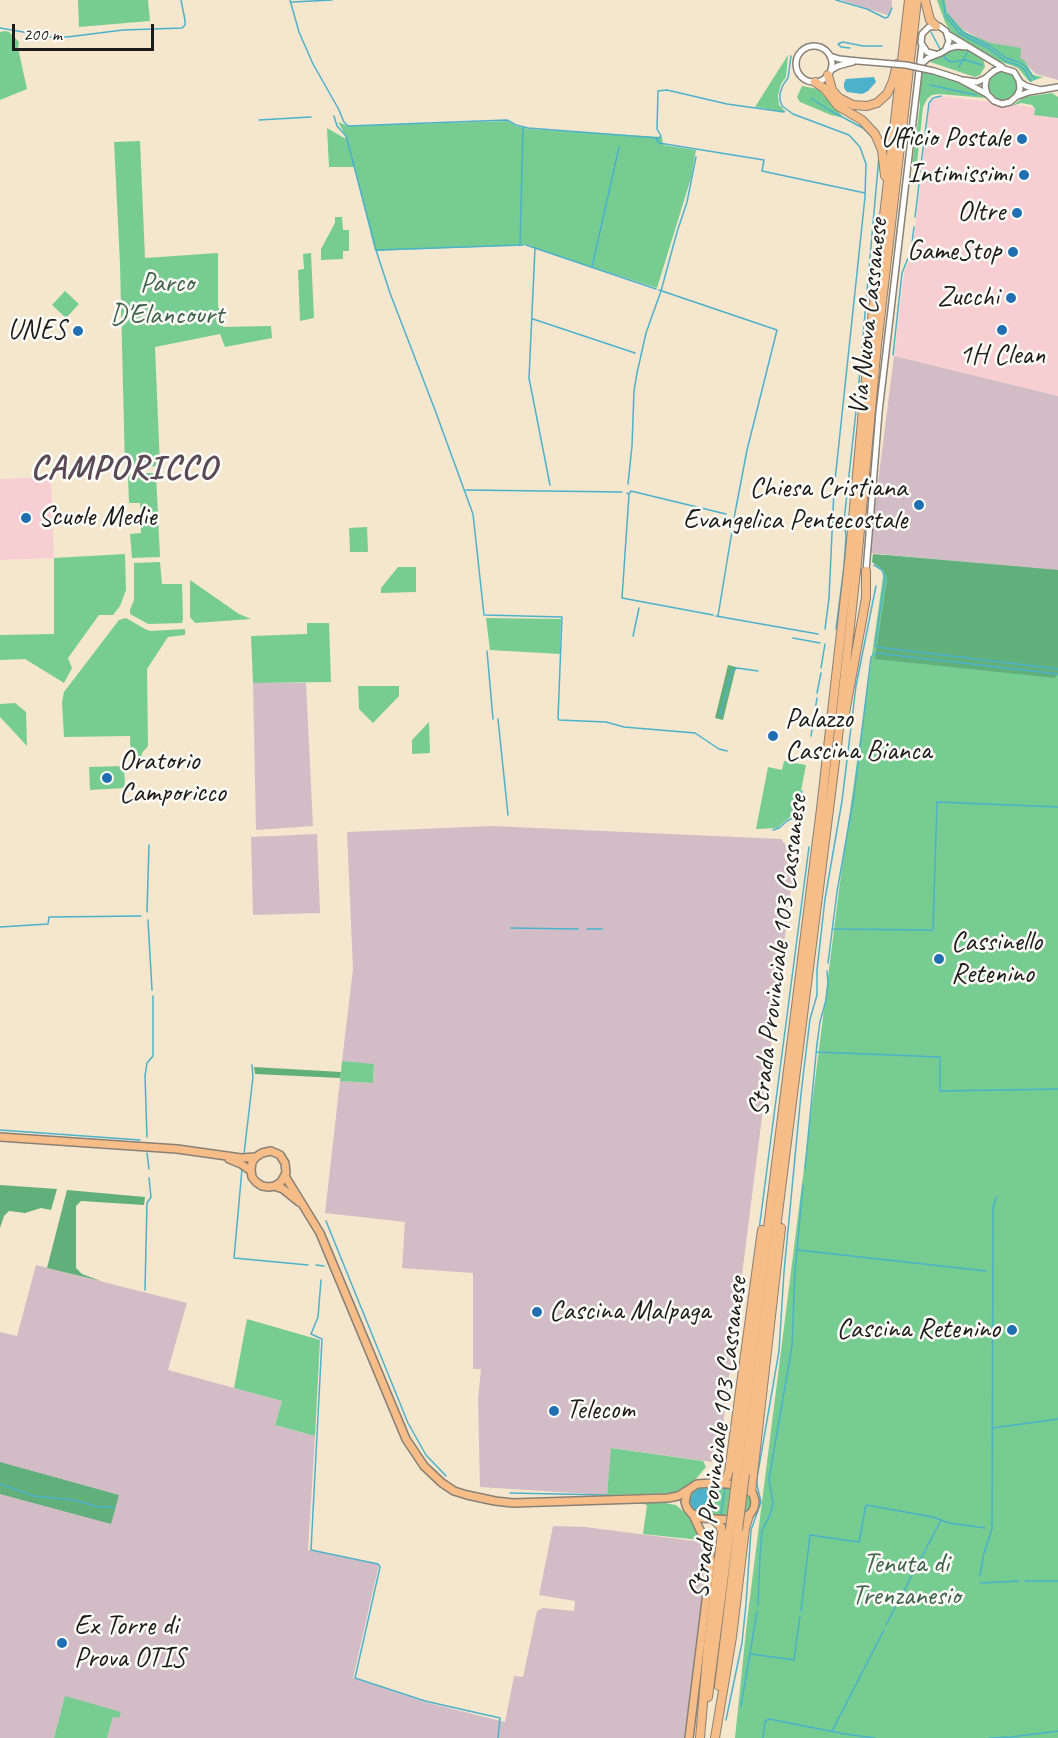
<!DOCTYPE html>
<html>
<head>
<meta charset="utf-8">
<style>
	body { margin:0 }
	#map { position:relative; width:1058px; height:1738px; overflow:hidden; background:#f5e6ce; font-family:Caveat,sans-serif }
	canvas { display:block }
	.scale { position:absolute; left:12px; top:24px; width:142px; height:27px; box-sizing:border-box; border:3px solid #1c1c1c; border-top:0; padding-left:8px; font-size:18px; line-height:21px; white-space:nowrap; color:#1c1c1c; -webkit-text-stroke:4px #fdfcf7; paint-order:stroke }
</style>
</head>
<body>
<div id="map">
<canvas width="1058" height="1738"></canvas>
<div class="scale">200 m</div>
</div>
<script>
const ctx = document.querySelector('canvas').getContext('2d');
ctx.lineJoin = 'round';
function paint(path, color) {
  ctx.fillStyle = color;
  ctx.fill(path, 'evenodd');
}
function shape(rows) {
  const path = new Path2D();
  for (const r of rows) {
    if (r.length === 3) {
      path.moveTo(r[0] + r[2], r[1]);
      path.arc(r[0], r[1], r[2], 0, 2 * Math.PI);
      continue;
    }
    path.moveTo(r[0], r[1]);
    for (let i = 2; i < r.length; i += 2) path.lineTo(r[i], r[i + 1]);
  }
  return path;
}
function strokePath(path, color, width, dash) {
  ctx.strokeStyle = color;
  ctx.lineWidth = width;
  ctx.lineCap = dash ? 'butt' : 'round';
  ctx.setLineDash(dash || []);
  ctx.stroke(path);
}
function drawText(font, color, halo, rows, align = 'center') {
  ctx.font = font + ' Caveat,sans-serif';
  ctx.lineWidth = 5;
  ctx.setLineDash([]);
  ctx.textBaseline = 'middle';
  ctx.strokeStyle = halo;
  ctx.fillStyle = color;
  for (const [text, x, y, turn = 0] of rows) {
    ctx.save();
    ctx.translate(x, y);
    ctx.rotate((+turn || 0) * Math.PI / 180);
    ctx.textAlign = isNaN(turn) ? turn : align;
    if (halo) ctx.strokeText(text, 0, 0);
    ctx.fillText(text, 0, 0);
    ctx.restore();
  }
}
const built = shape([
	[942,96,1058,110,1058,396,894,356,904,272,912,256,929,105,933,100],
	[51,477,54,558,0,560,0,479]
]);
const industrial = shape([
	[841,0,892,0,892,5,890,16],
	[945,0,1058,0,1058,80,1036,74,1026,64,962,29,947,12],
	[894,356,1058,396,1058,571,869,553],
	[253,683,306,683,313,826,256,830],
	[492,826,781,839,795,857,720,1448,712,1462,612,1448,607,1495,480,1487,478,1399,481,1369,473,1369,473,1273,402,1268,405,1222,325,1213,340,1081,373,1083,374,1065,342,1061,353,969,347,832],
	[317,834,320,913,253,915,251,837],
	[36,1265,187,1303,168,1370,282,1401,275,1425,315,1436,308,1550,379,1564,353,1678,425,1702,505,1722,514,1676,523,1677,537,1611,543,1608,574,1611,575,1601,539,1595,553,1526,585,1527,710,1543,713,1555,692,1738,107,1738,113,1717,65,1697,54,1738,0,1738,0,1332,17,1336]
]);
const green = shape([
	[78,0,148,0,150,21,79,27],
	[937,0,945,0,947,12,962,29,967,33,991,43,1021,48,1020,58,1024,60,1033,75,1043,77,1030,82,1027,79,1018,68,994,59,953,35,945,22],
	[5,31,9,32,19,42,18,48,27,89,0,100,0,32],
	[955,49,968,50,983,58,985,67,980,75,975,77,927,61],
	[788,55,786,77,781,84,778,95,779,105,786,112,755,107],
	[921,71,958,81,981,93,986,98,939,94,932,95,927,99,923,107,916,173,912,165,920,106,919,88],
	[1003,86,15],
	[802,86,818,89,844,118,831,115,800,102,797,97],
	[1052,93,1058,97,1058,118,1034,115,1035,109,1032,105,1021,103,1012,106,1024,97],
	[507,121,516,126,528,129,662,137,663,145,696,150,691,178,657,288,537,249,530,245,375,251,354,167,329,167,327,128,346,139,343,131,338,122,348,126],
	[140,141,145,258,218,253,218,308,222,308,223,327,271,326,272,338,225,347,220,334,155,347,160,466,125,468,120,264,114,142],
	[335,217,342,217,343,230,349,230,349,251,343,251,343,259,321,260,321,249,335,223],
	[311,253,314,318,300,321,298,270,304,269,303,254],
	[65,291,79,304,66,318,52,305],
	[131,473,156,473,160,557,132,558,130,534,141,533,140,503,129,503,128,477],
	[367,527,368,552,350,552,349,528],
	[125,554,126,590,120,606,113,615,99,615,68,658,72,668,64,683,25,659,0,660,0,635,54,634,54,558],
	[886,555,1058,570,1058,1738,735,1738,747,1621,840,882],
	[160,562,162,584,182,584,183,619,182,623,148,624,130,614,130,610,134,600,134,563],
	[398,567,416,567,416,592,381,593,381,588],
	[190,580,239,614,251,619,195,623,190,617],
	[126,618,145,629,150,631,185,629,185,635,168,637,147,669,148,746,142,753,141,763,131,763,130,736,64,737,62,702,64,692,119,620],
	[486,618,561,619,560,654,490,650],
	[307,623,329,623,331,682,253,683,251,636,307,634],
	[358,686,399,686,399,696,373,723,359,709],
	[15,703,26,712,27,746,0,717,0,704],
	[429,722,430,753,412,754,412,740],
	[784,761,806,765,797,811,777,828,756,829,768,767,782,770],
	[124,766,125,788,90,790,89,767],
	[342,1061,374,1064,373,1083,340,1081],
	[247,1319,320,1340,315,1436,275,1425,282,1401,234,1388],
	[611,1448,703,1461,706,1467,696,1479,682,1490,677,1493,607,1495],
	[721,1486,740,1489,747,1492,752,1501,748,1512,743,1515,727,1517,702,1515,695,1513,690,1507,688,1502,691,1492,696,1488],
	[639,1503,665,1503,676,1505,695,1522,700,1540,643,1534,647,1505],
	[65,1696,121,1712,119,1718,113,1717,107,1738,54,1738]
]);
const forest = shape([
	[873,554,1058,570,1058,674,1055,678,875,659,887,578,883,570,872,562],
	[728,665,736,667,723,720,715,718],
	[254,1067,341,1072,340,1078,255,1074],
	[0,1185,57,1189,51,1210,41,1208,25,1213,9,1211,4,1216,0,1228],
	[67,1190,145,1197,144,1205,81,1201,76,1206,76,1268,82,1274,101,1281,47,1268],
	[0,1462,119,1495,111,1524,0,1494]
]);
const water = shape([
	[874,77,876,82,868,91,862,94,847,92,844,88,844,83,846,79],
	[715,1488,712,1515,698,1512,693,1509,690,1500,694,1492,699,1489]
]);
const stream = shape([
	[290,0,299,32,313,64,338,108,344,122,348,126,507,120,516,125,528,128,659,138,661,136,657,129,658,91,667,90,727,104,784,112],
	[836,0,867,9,885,18,888,17,892,8],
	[943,0,946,17,960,34,988,48,1005,61,1018,65,1024,69,1031,81],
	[292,2,332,0],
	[948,15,962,32,990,46,1006,58,1019,62,1026,67,1035,79],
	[0,28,29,33],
	[931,32,940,49],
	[44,37,67,37,123,30,182,28,185,25,185,20,181,0],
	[850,48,841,47,838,44,843,42,863,46,882,46],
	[791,56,788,78,783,85,780,93,780,100,782,106,793,114,849,135,860,147,866,164,865,197,834,490,829,598,825,629],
	[944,56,947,60,951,62,966,60,982,65],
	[959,67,968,51],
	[930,85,976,95],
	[811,98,829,110,863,128,873,138],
	[334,116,337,126,346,136,348,143,376,250,390,293,435,410,473,514,484,615,562,617,558,718,559,720,606,722,624,727,695,733,719,749,727,751],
	[259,120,311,117],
	[656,138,659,143,764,160,762,171,865,193],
	[920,172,929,103,933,98,941,96],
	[915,217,919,184],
	[520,244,523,128],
	[526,245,656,289],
	[535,248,529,378,550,485],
	[377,250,523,245],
	[592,267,619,147],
	[659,290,777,330,747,450,735,513,718,616],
	[533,319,635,353],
	[893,355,902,273,911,251,914,227],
	[628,484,632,446,634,391,637,373,646,333,661,291,677,232,687,202,696,157],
	[466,490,622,492],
	[627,493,629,495,622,598,713,615],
	[629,494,631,491,726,514],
	[874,565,882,570,885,578,875,645,877,647,1058,669],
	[716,616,818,634],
	[836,629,844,566,846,536,844,521,858,393,879,156],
	[633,636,639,608],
	[793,638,820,643],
	[487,651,493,719],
	[821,668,825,644],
	[817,693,821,673],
	[720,715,732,671,737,668,758,671],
	[498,719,508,815],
	[811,736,817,698],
	[773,830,779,828,787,821,796,816,802,791],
	[147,912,149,845],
	[148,920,152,990],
	[0,927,48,924,49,917,141,916],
	[511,928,578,929],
	[587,929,602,929],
	[833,929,933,930,937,802,1058,807],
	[828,963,837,892,854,795,871,657,876,653,1058,674],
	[816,1052,940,1057,940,1091,1058,1089],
	[0,1130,140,1140],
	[147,1137,145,1076,147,1063,153,1056,153,996],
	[147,1153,149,1169],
	[244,1154,253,1077,252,1065],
	[242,1169,234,1258,308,1265],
	[805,1169,817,1044,820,1022,826,1000,828,983,827,971],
	[326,1221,408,1423,426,1455,446,1476],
	[759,1230,809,847],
	[798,1250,986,1271],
	[316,1265,324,1266],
	[321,1280,318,1317,311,1334,322,1339,311,1550,378,1564,380,1567,355,1678,425,1701,500,1718,498,1738],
	[145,1290,147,1203,151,1197,149,1178],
	[993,1428,1058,1419],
	[0,1484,34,1496,74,1500,99,1507,114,1507],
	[510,1493,607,1495],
	[721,1514,725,1489],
	[980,1575,984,1553,992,1529,993,1208,996,1197],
	[1025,1581,1058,1581],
	[980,1583,1019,1581],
	[758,1605,760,1556,762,1531,770,1515,773,1503,769,1479,792,1346,795,1271,803,1185],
	[801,1611,810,1535,859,1542,866,1505,933,1517,949,1523,985,1528],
	[886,1625,941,1520],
	[751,1654,794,1660,800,1616],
	[741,1706,757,1612],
	[726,1720,742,1643,746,1604,751,1530,761,1502,757,1485,757,1478,779,1351,784,1272,801,1094,810,1019,817,995,817,970,825,899,842,801,856,686,876,586],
	[832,1731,884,1630],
	[763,1738,765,1721,769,1719,845,1734,875,1738],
	[989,1738,1011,1737,1058,1731]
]);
const minor = shape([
	[949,35,1002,67],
	[814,64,18],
	[935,54,927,52,921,43,922,34,929,27,939,26,946,31,949,41,946,49],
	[830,56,839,59,858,61],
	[919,66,928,58,941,53,949,48,957,46,966,47],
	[831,70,838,66,853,62],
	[959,79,987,94,994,101,1002,104,1010,102,1017,96,1020,89,1019,80],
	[963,80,977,82,986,78],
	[987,94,985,86,987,77,994,71,1001,68,1014,72,1020,82,1026,86,1041,90],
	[1018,96,1029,92,1058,87],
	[866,571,879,412,922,45]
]);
const major = shape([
	[0,1137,177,1149,241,1158,256,1157,262,1153,271,1151,280,1155,285,1163,286,1173,281,1182,275,1186,269,1187,262,1186,256,1182,252,1177,251,1170,252,1162,256,1157],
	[229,1159,241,1164,251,1171],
	[285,1176,320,1233,406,1439,424,1466,442,1483,454,1491,467,1495,495,1501,513,1503,668,1498,678,1496,688,1490],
	[274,1186,283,1189,299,1202],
	[713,1483,739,1485,749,1489,753,1494,755,1501,754,1508,751,1513,744,1518,731,1520,702,1518,691,1513,687,1508,685,1502,688,1490,697,1484,713,1483],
	[689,1738,711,1560,708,1547,693,1515]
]);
const highway = shape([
	[925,0,930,20,936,26],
	[828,75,832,90,839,98,853,105,867,106,877,103,887,94,893,81,897,64],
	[815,82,825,89,838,106,862,120,875,134,882,150,885,176],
	[845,713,866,598,866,571],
	[737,1473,821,809,849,562,869,345,909,0],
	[745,1474,837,746,857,562,877,345,917,0],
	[721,1483,727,1477,729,1472,762,1230],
	[751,1492,781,1228],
	[719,1686,738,1530],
	[708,1697,730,1529],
	[700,1738,708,1645,722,1533,721,1527,714,1520],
	[715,1738,732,1637,745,1529,749,1515]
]);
const minorBridge = shape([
	[858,61,906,65,934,71,959,79]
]);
const highwayBridge = shape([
	[730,1529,737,1473],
	[738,1530,745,1474]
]);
const markers = [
	[1022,139,6,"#1f6fb2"],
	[1024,175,6,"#1f6fb2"],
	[1017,213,6,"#1f6fb2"],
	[1013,252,6,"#1f6fb2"],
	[1011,298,6,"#1f6fb2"],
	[1002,330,6,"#1f6fb2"],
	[78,331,6,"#1f6fb2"],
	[919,505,6,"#1f6fb2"],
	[26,518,6,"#1f6fb2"],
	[773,736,6,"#1f6fb2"],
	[107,778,6,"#1f6fb2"],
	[939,959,6,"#1f6fb2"],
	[537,1312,6,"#1f6fb2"],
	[1012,1330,6,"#1f6fb2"],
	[554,1411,6,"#1f6fb2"],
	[62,1643,6,"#1f6fb2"]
];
const poiNames = [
	["Ufficio Postale",1010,139],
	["Intimissimi",1012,175],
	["Oltre",1005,213],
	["GameStop",1001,252],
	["Zucchi",999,298],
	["UNES",66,331],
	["1H Clean",1002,356,"center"],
	["Chiesa Cristiana",907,489],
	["Evangelica Pentecostale",907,521],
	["Scuole Medie",38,518,"left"],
	["Palazzo",785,720,"left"],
	["Cascina Bianca",785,752,"left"],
	["Oratorio",119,762,"left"],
	["Camporicco",119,794,"left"],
	["Cassinello",951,943,"left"],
	["Retenino",951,975,"left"],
	["Cascina Malpaga",549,1312,"left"],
	["Cascina Retenino",1000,1330],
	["Telecom",566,1411,"left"],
	["Ex Torre di",74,1627,"left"],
	["Prova OTIS",74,1659,"left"]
];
const parkNames = [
	["Parco",167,284],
	["D'Elancourt",167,316],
	["Tenuta di",906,1565],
	["Trenzanesio",906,1597]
];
const streetNames = [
	["Via Nuova Cassanese",869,317,-84],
	["Strada Provinciale 103 Cassanese",779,956,-83],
	["Strada Provinciale 103 Cassanese",719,1438,-83]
];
const districtNames = [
	["CAMPORICCO",124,469]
];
paint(built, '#f7cfd3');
paint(industrial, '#d2bdc7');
paint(green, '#77cd91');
paint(forest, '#61b07b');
paint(water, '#4cb2cb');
strokePath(stream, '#4cb2cb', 1.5);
strokePath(minor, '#888175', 8);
strokePath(major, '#888175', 10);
strokePath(highway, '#888175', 10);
strokePath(minor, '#fff', 5);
strokePath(major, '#f7bd88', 7);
strokePath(highway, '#f7bd88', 8);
strokePath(minorBridge, '#888175', 8, []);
strokePath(highwayBridge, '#888175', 10, []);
strokePath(minorBridge, '#fff', 5);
strokePath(highwayBridge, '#f7bd88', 8);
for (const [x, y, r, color] of markers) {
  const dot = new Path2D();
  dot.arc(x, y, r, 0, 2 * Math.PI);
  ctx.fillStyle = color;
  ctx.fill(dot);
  strokePath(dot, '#fdfcf7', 2);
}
drawText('28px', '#1c1c1c', '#fdfcf7', poiNames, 'right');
drawText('28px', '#40634b', '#fdfcf7', parkNames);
drawText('28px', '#1c1c1c', '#fdfcf7', streetNames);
ctx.letterSpacing = '1.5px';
drawText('bold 34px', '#5a4a58', '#fdfcf7', districtNames);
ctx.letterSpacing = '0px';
</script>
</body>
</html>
